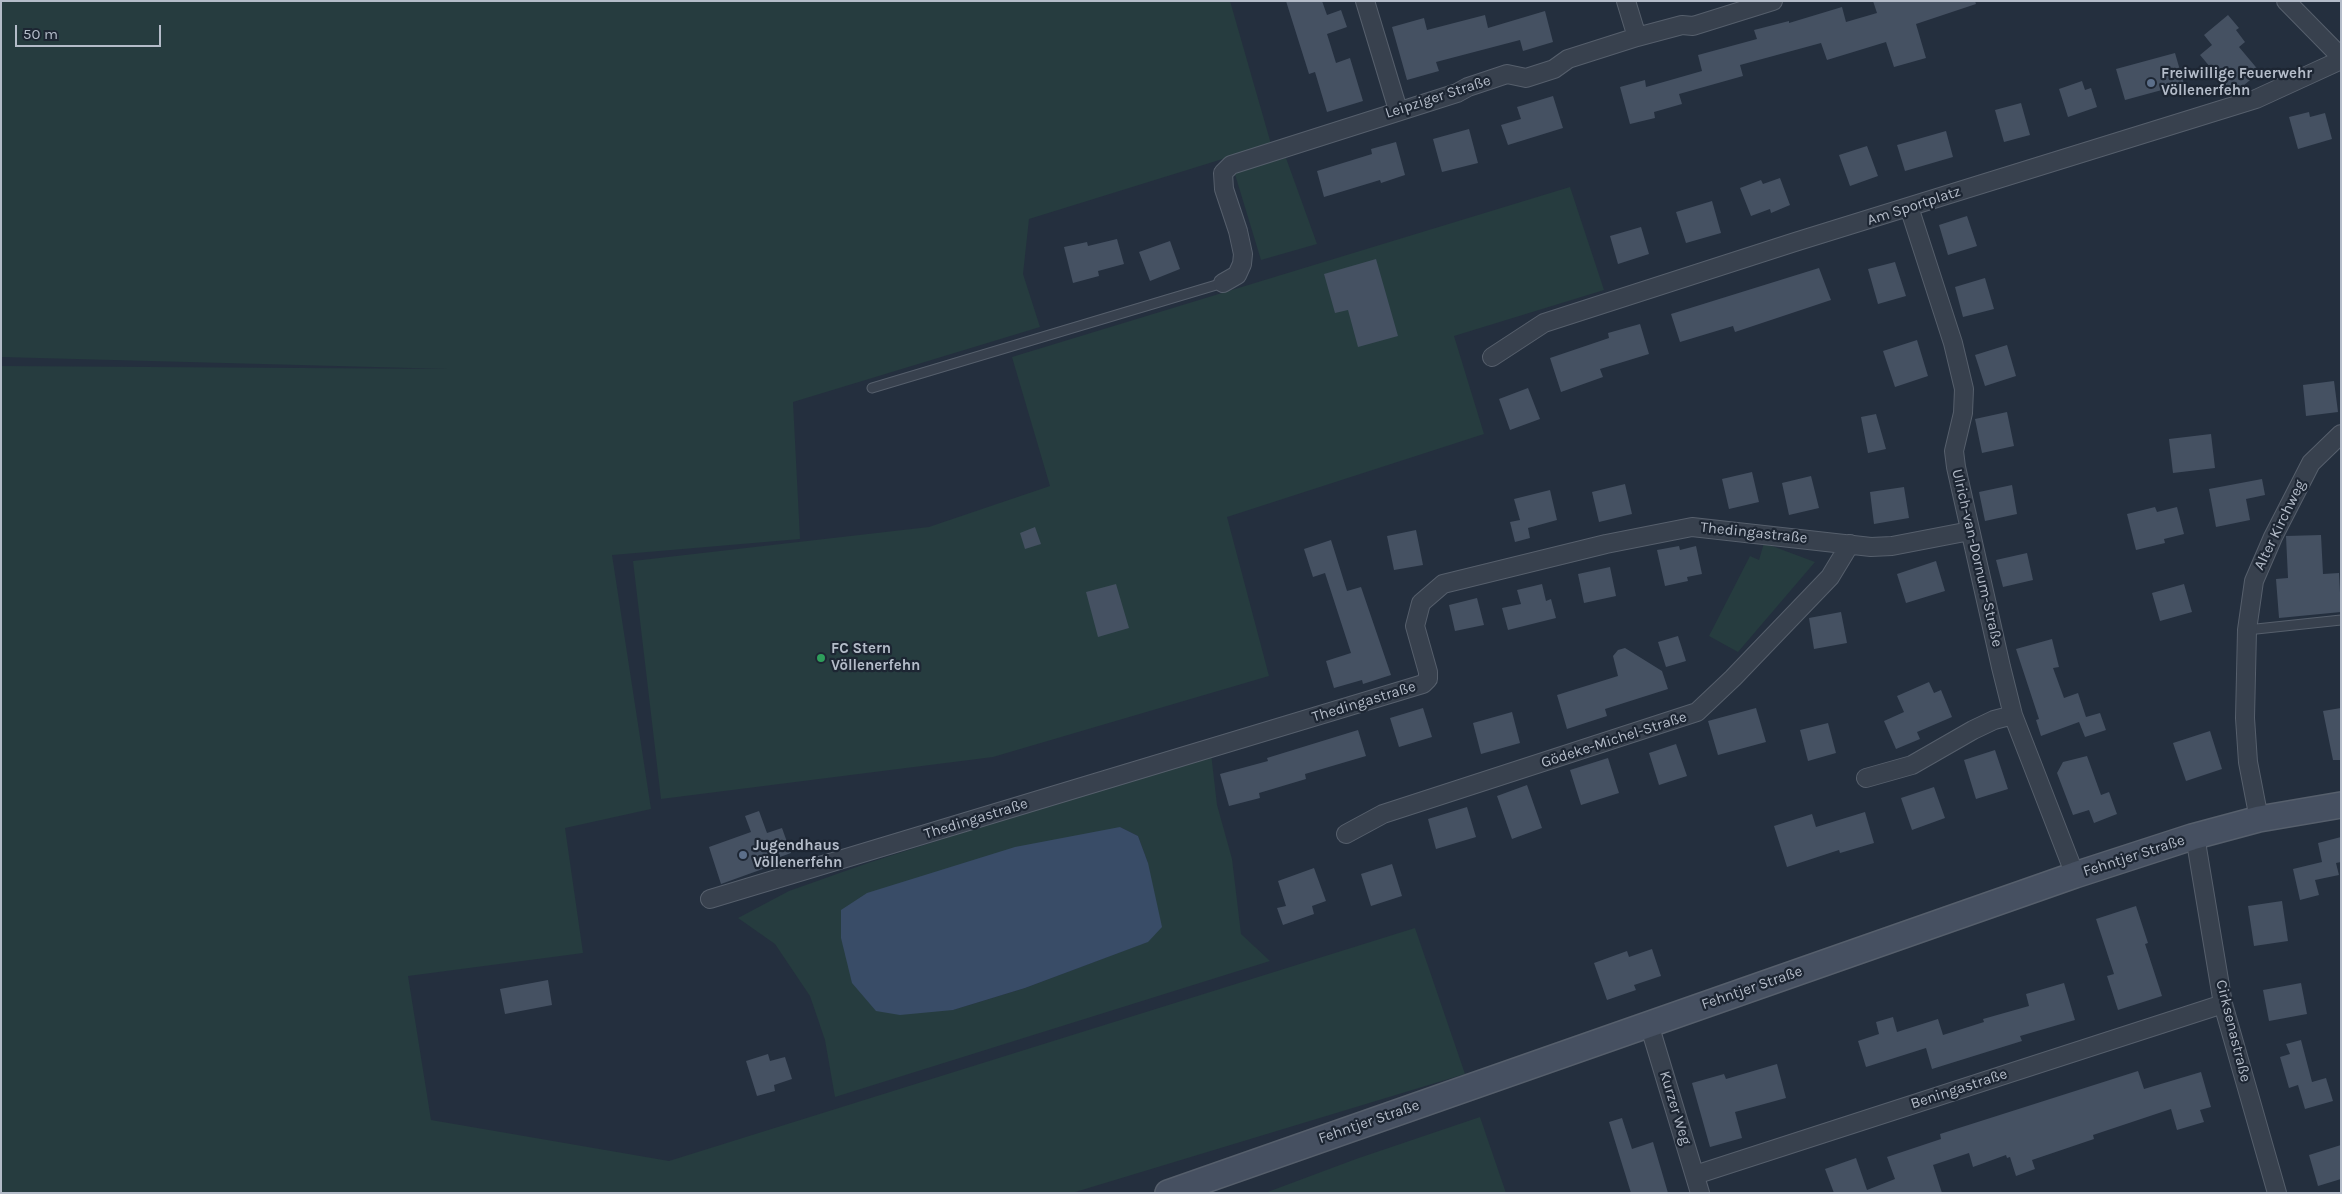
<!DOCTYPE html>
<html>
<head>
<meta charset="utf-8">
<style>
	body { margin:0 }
	#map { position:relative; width:2342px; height:1194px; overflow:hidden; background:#242f3e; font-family:Karla,sans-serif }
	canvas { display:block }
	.frame { position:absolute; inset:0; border:2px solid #b4bcc9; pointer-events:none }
	.scale { position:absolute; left:15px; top:25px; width:146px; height:22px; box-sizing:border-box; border:2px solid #b4bcc9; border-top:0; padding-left:6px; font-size:15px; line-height:18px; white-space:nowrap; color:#b4bcc9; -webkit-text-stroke:4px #1d2633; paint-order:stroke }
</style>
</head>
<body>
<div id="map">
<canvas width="2342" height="1194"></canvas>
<div class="frame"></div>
<div class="scale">50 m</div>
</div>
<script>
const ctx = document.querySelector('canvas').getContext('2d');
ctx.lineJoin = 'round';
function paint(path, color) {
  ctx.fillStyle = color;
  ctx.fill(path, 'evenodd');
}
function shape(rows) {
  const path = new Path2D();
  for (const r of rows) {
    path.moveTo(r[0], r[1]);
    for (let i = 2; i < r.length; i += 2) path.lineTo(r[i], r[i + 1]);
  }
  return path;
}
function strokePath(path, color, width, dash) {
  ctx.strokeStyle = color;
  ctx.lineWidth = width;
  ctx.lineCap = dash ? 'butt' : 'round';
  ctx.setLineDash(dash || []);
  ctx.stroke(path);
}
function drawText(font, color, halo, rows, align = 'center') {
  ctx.font = font + ' Karla,sans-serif';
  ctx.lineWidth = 4.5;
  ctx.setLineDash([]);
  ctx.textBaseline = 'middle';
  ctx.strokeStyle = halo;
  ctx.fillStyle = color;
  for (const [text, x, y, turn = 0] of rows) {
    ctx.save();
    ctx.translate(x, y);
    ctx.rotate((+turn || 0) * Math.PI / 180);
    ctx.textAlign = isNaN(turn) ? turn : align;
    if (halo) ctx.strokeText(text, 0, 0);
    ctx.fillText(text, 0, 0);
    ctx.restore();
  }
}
const green = shape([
	[1,1,1230,1,1271,144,1029,219,1023,274,1040,327,793,402,800,539,612,555,651,809,565,828,583,953,408,976,431,1120,669,1161,1415,928,1465,1074,1072,1193,1,1193,1,366,449,369,1,357],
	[1286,158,1317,244,1261,260,1234,171],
	[1570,187,1604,290,1454,336,1484,434,1227,517,1269,676,993,757,661,799,633,561,929,527,1050,486,1012,357],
	[1764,543,1815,562,1738,652,1709,636,1750,556,1759,560],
	[1211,753,1217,805,1232,859,1241,934,1270,961,835,1097,825,1040,810,996,775,944,738,918,789,891,868,863],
	[1120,827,1138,836,1148,863,1147,942,1025,988,953,1010],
	[1480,1117,1506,1193,1265,1193,1356,1159]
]);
const water = shape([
	[1120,827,1138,836,1148,863,1162,927,1148,942,1025,988,953,1010,900,1015,876,1011,852,983,841,938,841,910,867,893,1015,847]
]);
const building = shape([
	[1286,1,1322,1,1327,15,1341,10,1347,27,1327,34,1336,63,1350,58,1363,101,1327,112,1315,72,1309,74],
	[1873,1,1975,1,1976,4,1916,24,1926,58,1894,67,1886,42,1827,60,1821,43,1740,65,1743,76,1679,94,1682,104,1654,112,1655,118,1630,124,1620,87,1645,80,1646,87,1702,71,1698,55,1757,39,1754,30,1789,21,1789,23,1842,7,1846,22,1877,13],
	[1545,11,1553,42,1523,51,1520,40,1436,62,1439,71,1407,80,1392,27,1424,18,1427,30,1485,15,1488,28],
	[2228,15,2239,28,2236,30,2245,42,2239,47,2260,72,2233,94,2200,55,2212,45,2204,35],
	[2175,53,2184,84,2125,100,2116,69],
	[2082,81,2085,90,2091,88,2097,107,2068,117,2059,89],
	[1553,96,1563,128,1508,145,1501,125,1521,119,1517,107],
	[2021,103,2030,135,2004,142,1995,110],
	[2309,112,2310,117,2325,113,2332,139,2298,149,2289,117],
	[1469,129,1478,163,1442,172,1433,139],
	[1946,131,1953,157,1905,171,1897,145],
	[1396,142,1405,175,1381,183,1380,180,1324,197,1317,171,1372,154,1371,149],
	[1867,146,1878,176,1850,186,1839,155],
	[1780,178,1790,205,1771,213,1770,209,1751,216,1740,188,1761,180,1763,184],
	[1712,201,1721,233,1686,243,1676,212],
	[1967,216,1977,246,1948,255,1939,225],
	[1641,227,1649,254,1618,264,1610,236],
	[1117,239,1124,264,1098,271,1099,276,1073,283,1064,247,1087,242,1088,246],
	[1170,241,1180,269,1150,281,1139,252],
	[1376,259,1398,336,1358,347,1348,310,1335,313,1324,274],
	[1895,262,1906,296,1878,304,1868,269],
	[1819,268,1831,300,1735,332,1733,326,1680,342,1671,314],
	[1985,278,1994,309,1963,317,1955,287],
	[1640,324,1649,354,1600,369,1603,377,1561,392,1550,358,1609,338,1608,333],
	[1917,340,1928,376,1895,387,1883,351],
	[2007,345,2016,376,1985,386,1975,355],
	[2334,381,2338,412,2306,416,2303,385],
	[1528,388,1540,419,1510,430,1499,399],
	[2007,412,2014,446,1982,453,1975,419],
	[1876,414,1886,449,1868,453,1861,417],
	[2211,434,2215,468,2173,473,2169,439],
	[1752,472,1759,502,1729,509,1722,479],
	[1811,476,1819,508,1789,515,1782,483],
	[2262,479,2265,495,2246,499,2250,520,2216,527,2209,489],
	[1625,484,1632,514,1599,522,1592,492],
	[2012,485,2017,514,1985,521,1979,492],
	[1904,487,1909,518,1874,524,1870,492],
	[1550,490,1557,520,1528,528,1530,538,1515,542,1510,522,1520,520,1514,499],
	[2155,507,2157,512,2177,507,2184,534,2164,539,2165,543,2136,550,2127,514],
	[1035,527,1041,544,1025,549,1020,533],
	[1416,530,1423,565,1394,570,1387,536],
	[2321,535,2323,574,2339,573,2341,612,2279,618,2276,579,2288,578,2286,536],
	[1331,540,1347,591,1361,587,1391,675,1363,684,1362,680,1334,688,1326,661,1351,653,1325,573,1313,577,1304,549],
	[1679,546,1680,550,1696,546,1702,574,1687,577,1688,581,1665,586,1657,550],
	[2027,553,2033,580,2003,587,1996,560],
	[1936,561,1945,591,1906,603,1897,574],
	[1610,567,1616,596,1584,603,1578,574],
	[1116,584,1129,628,1098,637,1086,592],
	[1542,584,1546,601,1551,599,1556,618,1508,630,1502,608,1521,604,1517,590],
	[2184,584,2192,612,2160,621,2152,593],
	[1477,598,1484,625,1455,631,1449,605],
	[1841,612,1847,643,1814,649,1809,618],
	[1678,636,1686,661,1666,667,1658,642],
	[2052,639,2059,667,2053,668,2064,698,2078,693,2086,717,2100,713,2106,730,2085,737,2079,722,2041,736,2036,720,2039,719,2016,649],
	[1625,648,1662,671,1668,689,1605,709,1607,716,1567,729,1557,695,1618,676,1613,656,1618,650],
	[1929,682,1934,693,1941,690,1952,717,1917,732,1920,739,1896,749,1884,721,1904,712,1897,696],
	[1423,708,1432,737,1399,747,1390,718],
	[1756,708,1766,742,1718,755,1708,721],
	[2341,708,2341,760,2333,760,2323,711],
	[1512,712,1520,743,1481,754,1473,723],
	[1828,723,1836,753,1808,761,1800,730],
	[1358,730,1366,756,1305,774,1306,779,1259,793,1260,798,1229,806,1220,774,1268,761,1267,758],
	[2210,731,2222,769,2186,781,2173,743],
	[1676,744,1687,776,1659,785,1649,753],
	[1995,750,2008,789,1976,799,1964,760],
	[2087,756,2101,795,2109,792,2117,814,2094,823,2089,810,2073,815,2057,773,2063,762],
	[1608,758,1619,793,1581,805,1570,770],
	[1527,785,1542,828,1512,839,1497,796],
	[1934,787,1945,818,1912,830,1901,798],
	[1467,807,1476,837,1436,849,1428,819],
	[759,811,767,833,782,828,791,853,769,861,771,866,721,884,709,847,751,832,745,816],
	[1865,812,1874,843,1840,853,1839,850,1787,867,1774,826,1812,814,1816,827],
	[2341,837,2341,862,2336,863,2339,875,2315,880,2319,895,2300,900,2293,869,2322,862,2318,843],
	[1392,864,1402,896,1371,906,1361,874],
	[1314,868,1326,901,1312,906,1314,914,1283,925,1277,908,1286,906,1278,881],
	[2282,901,2288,941,2254,946,2248,906],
	[2136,906,2148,943,2145,944,2162,996,2118,1010,2107,976,2114,974,2096,919],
	[1652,949,1661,976,1634,985,1636,990,1607,1000,1594,963,1627,951,1629,957],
	[548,980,552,1005,505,1014,500,989],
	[2064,983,2075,1020,2020,1036,2022,1041,1932,1069,1926,1048,1866,1067,1858,1041,1879,1034,1876,1022,1893,1017,1897,1032,1938,1019,1943,1035,1984,1022,1983,1019,2029,1006,2026,994],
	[2301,983,2307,1014,2269,1021,2263,990],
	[2301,1040,2312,1082,2326,1078,2333,1101,2305,1109,2298,1085,2289,1088,2280,1057,2290,1054,2286,1044],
	[768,1054,770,1061,785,1057,792,1079,774,1085,775,1091,757,1096,746,1061],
	[1777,1064,1786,1098,1735,1112,1742,1138,1710,1147,1692,1083,1724,1074,1726,1079],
	[2138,1071,2144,1089,2201,1072,2211,1107,2200,1110,2204,1122,2177,1130,2171,1109,2093,1135,2094,1139,2032,1160,2035,1169,2016,1176,2010,1157,2007,1158,2006,1155,1973,1167,1969,1153,1933,1165,1942,1193,1834,1193,1825,1169,1856,1158,1867,1190,1895,1179,1887,1157,1941,1139,1940,1134],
	[1622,1118,1632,1149,1653,1142,1668,1193,1631,1193,1609,1122],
	[2341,1145,2341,1179,2318,1186,2309,1155]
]);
const lane = shape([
	[872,388,1223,283],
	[2247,630,2341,620]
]);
const street = shape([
	[1365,1,1398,110],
	[1626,1,1637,37],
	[2286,1,2341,57],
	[1909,207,1953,343,1964,389,1963,413,1954,451,1956,467,2001,667,2013,715,2075,875],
	[1223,283,1237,275,1242,264,1243,254,1238,231,1224,189,1223,173,1231,165,1457,93,1468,87,1507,74,1526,78,1554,69,1568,59,1637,37,1682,25,1693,26,1773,1],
	[1492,357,1544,323,1795,242,2256,99,2341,60],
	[1866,778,1912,765,1973,730,1994,720,2013,715],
	[2259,819,2248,762,2245,718,2247,630,2254,581,2273,537,2311,463,2341,434],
	[1346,834,1383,814,1697,712,1733,678,1830,577,1850,544],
	[2195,836,2223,1004,2277,1193],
	[710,899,1423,684,1428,679,1428,672,1415,626,1421,603,1443,584,1606,544,1692,527,1871,547,1892,546,1970,531],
	[1649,1024,1700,1193],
	[1695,1175,2223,1004]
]);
const secondary = shape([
	[1168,1193,2075,875,2192,837,2259,819,2341,805]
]);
const markers = [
	[2151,83,5,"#5c6f8a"],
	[821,658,5,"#2e9e5b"],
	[743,855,5,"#5c6f8a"]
];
const poiNames = [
	["Freiwillige Feuerwehr",2161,74],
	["Völlenerfehn",2161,91],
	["FC Stern",831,649],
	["Völlenerfehn",831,666],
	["Jugendhaus",753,846],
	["Völlenerfehn",753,863]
];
const streetNames = [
	["Leipziger Straße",1438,97,-18],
	["Am Sportplatz",1914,206,-18],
	["Alter Kirchweg",2280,525,-64],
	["Thedingastraße",1754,533,6],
	["Ulrich-van-Dornum-Straße",1977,558,77],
	["Thedingastraße",1364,702,-17],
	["Gödeke-Michel-Straße",1614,740,-18],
	["Thedingastraße",976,819,-17],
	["Fehntjer Straße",2134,856,-18],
	["Fehntjer Straße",1752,988,-19],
	["Cirksenastraße",2233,1031,76],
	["Beningastraße",1959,1089,-18],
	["Kurzer Weg",1675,1108,73],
	["Fehntjer Straße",1369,1122,-19]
];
paint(green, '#263c3f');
paint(water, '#394c67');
paint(building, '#455162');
strokePath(lane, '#565f6c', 11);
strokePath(street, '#565f6c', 20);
strokePath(secondary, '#565f6c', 28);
strokePath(lane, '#38414e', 9);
strokePath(street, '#38414e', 18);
strokePath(secondary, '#465061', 25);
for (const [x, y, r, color] of markers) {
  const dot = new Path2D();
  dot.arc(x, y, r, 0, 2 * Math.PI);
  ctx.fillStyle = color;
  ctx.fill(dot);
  strokePath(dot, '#1d2633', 2);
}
drawText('bold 15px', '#b4bcc9', '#1d2633', poiNames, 'left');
drawText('15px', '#b4bcc9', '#1d2633', streetNames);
</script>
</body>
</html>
